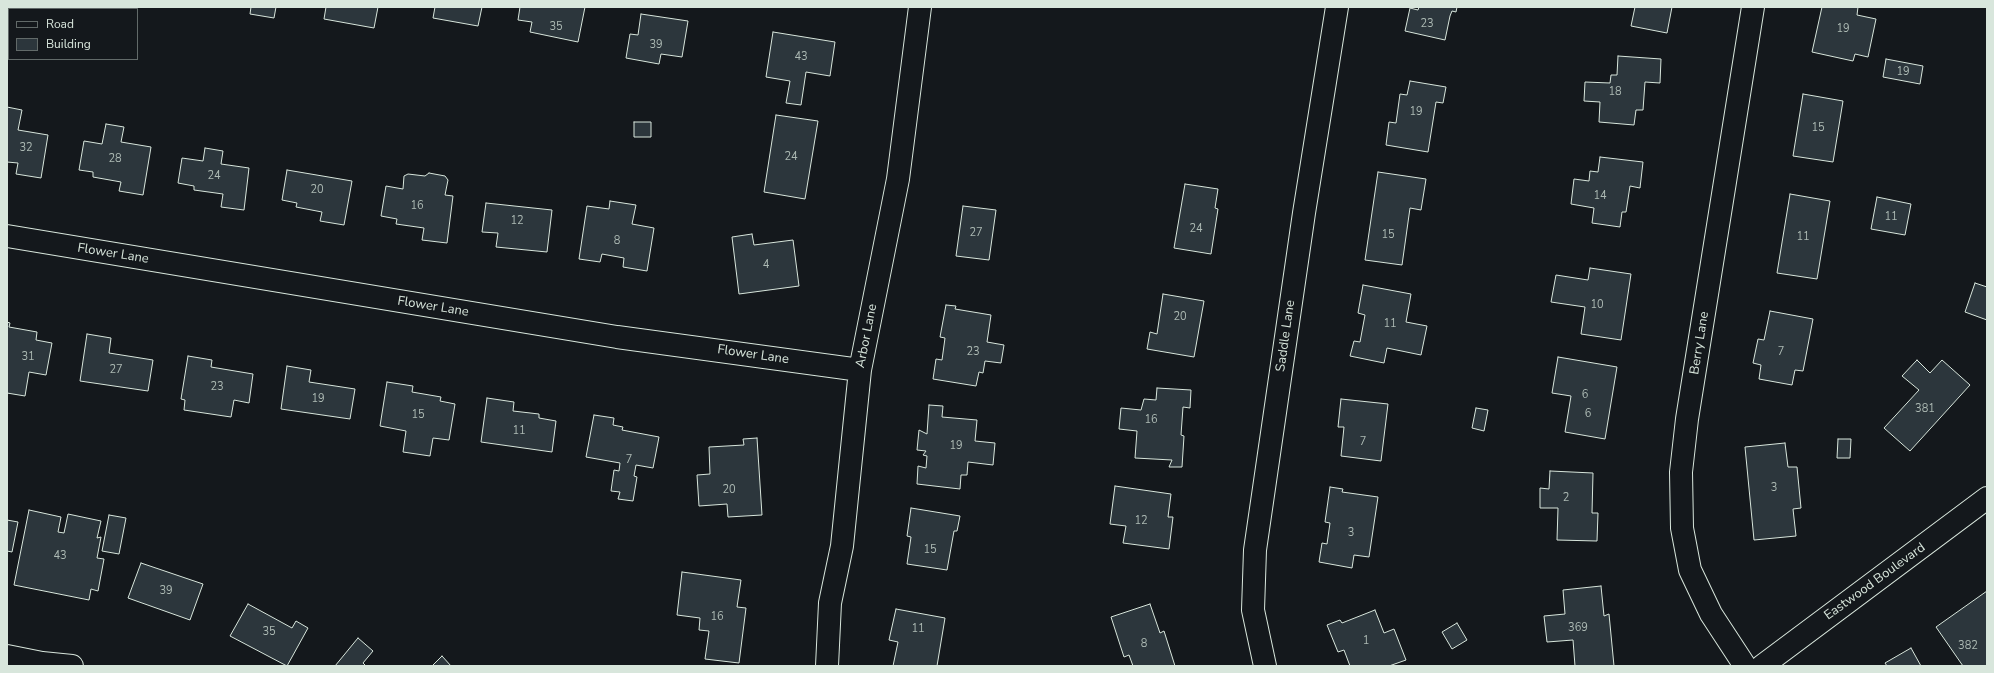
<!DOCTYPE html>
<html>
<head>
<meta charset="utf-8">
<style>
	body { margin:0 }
	#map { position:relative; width:1994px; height:673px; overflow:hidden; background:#14181c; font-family:"Nunito Sans",sans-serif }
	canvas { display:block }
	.frame { position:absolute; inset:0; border:8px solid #d8e6dc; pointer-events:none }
	.legend { position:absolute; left:8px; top:8px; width:130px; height:52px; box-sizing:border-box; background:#14181c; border:1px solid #626a69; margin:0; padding:5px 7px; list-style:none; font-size:12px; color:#d8e6dc }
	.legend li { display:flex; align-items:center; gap:8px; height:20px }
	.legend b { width:20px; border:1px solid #626a69 }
</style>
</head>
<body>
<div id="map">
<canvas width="1994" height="673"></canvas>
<div class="frame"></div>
<ul class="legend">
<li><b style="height:5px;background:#14181c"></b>Road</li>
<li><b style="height:11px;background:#2c363c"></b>Building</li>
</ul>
</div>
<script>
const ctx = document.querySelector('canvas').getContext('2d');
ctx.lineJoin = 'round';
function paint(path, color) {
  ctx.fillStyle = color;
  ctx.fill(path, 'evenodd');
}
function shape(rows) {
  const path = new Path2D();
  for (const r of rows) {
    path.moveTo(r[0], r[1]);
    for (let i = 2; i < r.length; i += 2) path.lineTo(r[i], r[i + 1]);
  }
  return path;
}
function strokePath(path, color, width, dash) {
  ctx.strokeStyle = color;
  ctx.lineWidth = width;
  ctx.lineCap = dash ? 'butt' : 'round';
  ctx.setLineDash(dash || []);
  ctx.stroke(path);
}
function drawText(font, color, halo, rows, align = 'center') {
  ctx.font = font + ' "Nunito Sans",sans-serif';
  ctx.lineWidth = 3;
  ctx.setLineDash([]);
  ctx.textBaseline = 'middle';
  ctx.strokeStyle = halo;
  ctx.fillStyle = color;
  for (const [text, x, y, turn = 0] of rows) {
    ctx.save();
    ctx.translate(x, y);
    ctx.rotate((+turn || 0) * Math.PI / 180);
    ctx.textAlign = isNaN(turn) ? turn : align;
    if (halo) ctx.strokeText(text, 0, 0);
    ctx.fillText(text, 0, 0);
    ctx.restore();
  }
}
const building = shape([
	[251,7,276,7,274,18,250,14,251,7],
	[326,7,378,7,374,28,324,19,326,7],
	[435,7,482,7,478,26,433,18,435,7],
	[520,7,585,7,578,42,530,32,532,22,518,20,520,7],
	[1419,7,1457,7,1456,12,1452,11,1450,16,1445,40,1405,31,1410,8,1418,10,1419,7],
	[1635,7,1672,7,1667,33,1631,26,1635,7],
	[1822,7,1858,7,1857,15,1876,19,1868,57,1855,54,1853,61,1812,52,1822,7],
	[641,14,688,21,682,57,661,54,659,64,626,58,630,34,638,35,641,14],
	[773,32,835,42,830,76,806,72,801,105,786,103,790,81,766,77,773,32],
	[1618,56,1661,59,1660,83,1645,82,1643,110,1636,110,1634,125,1599,122,1600,102,1584,101,1585,82,1610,83,1611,75,1617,75,1618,56],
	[1886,59,1923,66,1920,84,1883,77,1886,59],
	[1410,81,1446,87,1443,103,1436,102,1428,152,1386,145,1389,122,1396,123,1400,94,1407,95,1410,81],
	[1803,94,1843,101,1833,162,1793,156,1803,94],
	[7,107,22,110,18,130,48,135,41,178,16,174,18,163,7,162,7,107],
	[776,115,818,121,805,199,764,192,776,115],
	[634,122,651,122,651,137,634,137,634,122],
	[106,124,124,127,121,142,151,147,143,195,119,191,121,182,93,177,93,172,79,170,84,141,102,144,106,124],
	[205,148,223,151,221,164,249,168,244,210,221,207,223,194,194,190,194,186,178,183,182,158,203,161,205,148],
	[1600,157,1643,162,1640,188,1630,186,1626,212,1622,212,1620,227,1592,223,1594,208,1571,204,1574,179,1589,181,1590,171,1598,172,1600,157],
	[287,170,352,181,344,225,320,221,322,212,296,207,297,203,282,200,287,170],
	[1378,172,1426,179,1421,210,1410,208,1402,265,1365,260,1378,172],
	[429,173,445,176,448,180,445,195,453,196,447,243,422,240,424,228,396,224,397,219,381,216,386,186,403,189,404,176,408,174,425,176,429,173],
	[1185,184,1218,189,1215,208,1218,209,1211,254,1174,248,1185,184],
	[1790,194,1830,201,1817,279,1777,273,1790,194],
	[1877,197,1911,204,1905,235,1871,229,1877,197],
	[610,201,636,205,632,224,654,228,647,271,623,267,624,258,602,254,600,262,579,259,587,206,609,209,610,201],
	[486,203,552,210,547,252,496,247,498,233,482,232,486,203],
	[963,206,996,210,989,260,956,256,963,206],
	[752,234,754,245,793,240,799,286,739,294,732,237,752,234],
	[1590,268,1631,274,1621,340,1581,334,1585,307,1551,302,1556,275,1588,280,1590,268],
	[1975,283,1987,287,1987,320,1965,312,1975,283],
	[1363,285,1411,294,1406,322,1427,326,1421,355,1387,348,1384,363,1350,356,1354,341,1360,342,1365,315,1358,313,1363,285],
	[1163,294,1204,301,1194,357,1147,349,1150,332,1157,334,1163,294],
	[946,305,956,306,955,309,991,315,987,342,1004,345,1001,363,985,361,983,373,979,372,976,386,933,379,936,359,942,360,945,338,940,337,946,305],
	[1770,311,1813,319,1803,371,1795,370,1792,385,1759,379,1761,365,1753,363,1758,339,1764,340,1770,311],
	[7,322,10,323,9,327,37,332,36,340,52,343,46,375,29,372,25,396,7,393,7,322],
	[87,334,111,338,109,353,153,360,148,391,80,381,87,334],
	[188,356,212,360,211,367,253,374,249,403,234,400,231,417,184,410,185,400,181,399,188,356],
	[1558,357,1617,367,1605,439,1565,432,1571,396,1552,393,1558,357],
	[1917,360,1930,373,1942,360,1970,385,1910,451,1884,428,1919,390,1902,376,1917,360],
	[287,366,311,370,309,382,355,389,350,419,281,409,287,366],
	[387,382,413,386,412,392,441,397,440,401,455,404,449,440,433,438,430,456,403,452,406,431,380,426,387,382],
	[1157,388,1191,390,1190,408,1183,407,1181,435,1184,436,1182,467,1169,467,1172,460,1135,458,1137,431,1119,429,1121,408,1141,410,1144,399,1156,400,1157,388],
	[487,398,514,402,513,411,539,414,539,418,556,421,552,452,481,442,487,398],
	[1341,399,1388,404,1381,461,1341,456,1344,427,1338,427,1341,399],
	[929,405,943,406,942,417,977,420,975,441,995,443,993,465,968,462,967,475,961,475,960,489,917,484,918,466,926,468,927,456,923,455,926,451,917,450,919,430,927,434,929,405],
	[1476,408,1488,410,1484,431,1472,428,1476,408],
	[594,415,614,418,613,425,623,427,622,430,659,437,653,468,636,465,634,476,637,477,633,501,618,499,620,492,611,491,614,470,619,471,620,463,586,457,594,415],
	[757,438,762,515,728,517,727,504,699,506,697,475,710,474,709,447,744,445,743,439,757,438],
	[1838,439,1851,439,1850,458,1837,458,1838,439],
	[1785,443,1788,467,1797,467,1801,508,1793,509,1796,536,1754,540,1745,447,1785,443],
	[1550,471,1593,473,1592,513,1598,513,1597,541,1557,540,1558,508,1540,508,1540,488,1549,489,1550,471],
	[1115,486,1171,494,1168,517,1173,517,1169,549,1123,543,1126,526,1110,524,1115,486],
	[1330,487,1343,489,1342,492,1378,497,1369,557,1354,555,1352,568,1319,562,1322,543,1327,544,1330,523,1325,522,1330,487],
	[911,508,960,516,957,531,954,531,947,570,907,564,911,537,907,536,911,508],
	[29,510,61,517,58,532,64,533,68,514,101,521,97,538,101,537,97,558,104,559,98,591,91,589,89,600,14,585,29,510],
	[109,515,126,518,119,554,102,551,109,515],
	[7,520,18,522,12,552,7,551,7,520],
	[141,563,203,584,190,620,128,598,141,563],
	[682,572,741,580,737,607,746,608,739,663,705,659,709,631,699,630,700,618,677,615,682,572],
	[1601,586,1604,616,1609,614,1614,666,1575,666,1573,640,1547,642,1544,616,1565,614,1563,590,1601,586],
	[1987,591,1987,666,1963,666,1936,627,1987,591],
	[248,604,292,628,296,621,308,628,287,666,230,636,248,604],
	[1150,604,1160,633,1164,631,1175,666,1133,666,1129,655,1124,657,1111,617,1150,604],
	[896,609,945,618,937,666,893,666,898,642,889,640,896,609],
	[1375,610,1384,633,1394,629,1406,660,1389,666,1350,666,1344,650,1338,652,1327,625,1340,620,1342,623,1375,610],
	[1457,623,1467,640,1452,649,1442,632,1457,623],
	[358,638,373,651,363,663,366,666,335,666,358,638],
	[1911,648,1921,666,1887,666,1885,663,1911,648],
	[442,656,451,666,432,666,442,656]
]);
const minor = shape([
	[7,236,617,337,860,370],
	[7,656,42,663,72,666],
	[827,666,830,603,842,546,860,370,898,179,920,7],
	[1265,666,1253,610,1255,550,1304,213,1337,7],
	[1745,666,1711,614,1690,570,1682,528,1681,472,1687,419,1753,7],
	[1762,666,1987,498]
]);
const numberNames = [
	["23",1427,24],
	["35",556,27],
	["19",1843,29],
	["39",656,45],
	["43",801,57],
	["19",1903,72],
	["18",1615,92],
	["19",1416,112],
	["15",1818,128],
	["32",26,148],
	["24",791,157],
	["28",115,159],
	["24",214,176],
	["20",317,190],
	["14",1600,196],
	["16",417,206],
	["11",1891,217],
	["12",517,221],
	["24",1196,229],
	["27",976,233],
	["15",1388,235],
	["11",1803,237],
	["8",617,241],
	["4",766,265],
	["10",1597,305],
	["20",1180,317],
	["11",1390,324],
	["23",973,352],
	["7",1781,352],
	["31",28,357],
	["27",116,370],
	["23",217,387],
	["6",1585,395],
	["19",318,399],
	["381",1925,409],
	["6",1588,414],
	["15",418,415],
	["16",1151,420],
	["11",519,431],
	["7",1363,442],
	["19",956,446],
	["7",629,460],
	["3",1774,488],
	["20",729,490],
	["2",1566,498],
	["12",1141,521],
	["3",1351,533],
	["15",930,550],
	["43",60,556],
	["39",166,591],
	["16",717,617],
	["369",1578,628],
	["11",918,629],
	["35",269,632],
	["1",1366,641],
	["8",1144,644],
	["382",1968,646]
];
const streetNames = [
	["Flower Lane",113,254,9],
	["Flower Lane",433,307,9],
	["Arbor Lane",867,336,-79],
	["Saddle Lane",1286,336,-82],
	["Berry Lane",1700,343,-81],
	["Flower Lane",753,355,8],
	["Eastwood Boulevard",1875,582,-36]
];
paint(building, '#2c363c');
strokePath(building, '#d8e6dc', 1);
strokePath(minor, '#d8e6dc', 24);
strokePath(minor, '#14181c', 22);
drawText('11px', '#adbab4', null, numberNames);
drawText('13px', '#d8e6dc', '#14181c', streetNames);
</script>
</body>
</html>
